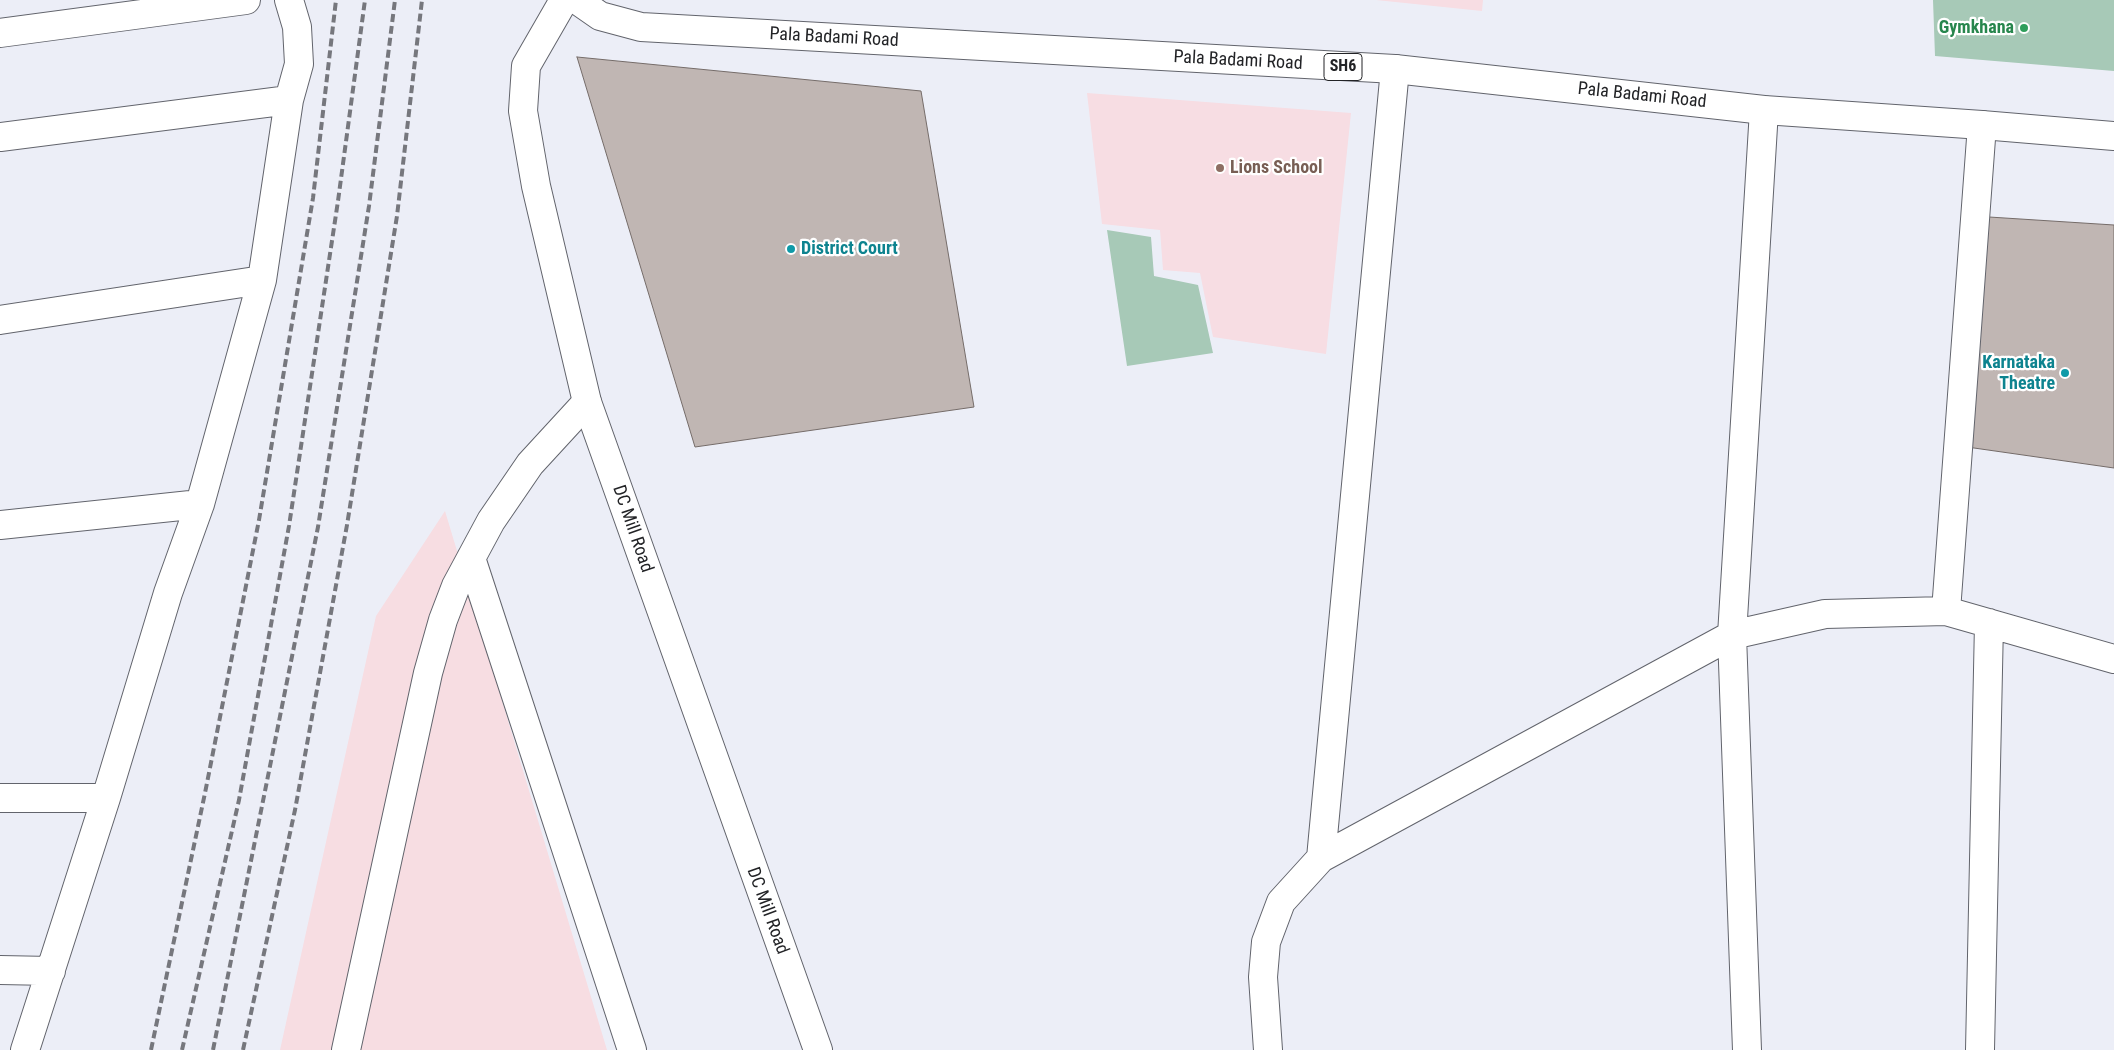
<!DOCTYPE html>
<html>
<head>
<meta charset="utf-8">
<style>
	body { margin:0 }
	canvas { display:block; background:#eceef7 }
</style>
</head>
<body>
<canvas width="2114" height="1050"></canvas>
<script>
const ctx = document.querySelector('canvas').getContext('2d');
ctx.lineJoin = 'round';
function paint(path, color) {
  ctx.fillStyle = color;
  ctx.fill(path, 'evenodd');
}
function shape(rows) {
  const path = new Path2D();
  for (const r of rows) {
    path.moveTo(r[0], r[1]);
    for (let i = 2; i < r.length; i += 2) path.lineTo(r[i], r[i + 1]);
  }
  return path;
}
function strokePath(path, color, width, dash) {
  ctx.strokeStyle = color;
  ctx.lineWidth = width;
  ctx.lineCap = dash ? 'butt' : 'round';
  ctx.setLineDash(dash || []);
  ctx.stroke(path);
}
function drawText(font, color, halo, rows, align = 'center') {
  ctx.font = font + ' "Roboto Condensed",sans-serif';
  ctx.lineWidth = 4.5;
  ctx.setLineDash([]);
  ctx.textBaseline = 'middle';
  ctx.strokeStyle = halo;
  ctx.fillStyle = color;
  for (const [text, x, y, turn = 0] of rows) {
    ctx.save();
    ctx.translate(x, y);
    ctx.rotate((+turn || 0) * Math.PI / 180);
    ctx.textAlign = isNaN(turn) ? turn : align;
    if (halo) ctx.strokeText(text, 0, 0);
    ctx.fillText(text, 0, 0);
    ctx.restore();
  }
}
const industrial = shape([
	[445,511,607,1050,280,1050,376,616]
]);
const education = shape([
	[1376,0,1483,0,1482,11],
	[1087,93,1351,113,1326,354,1213,337,1200,273,1163,270,1160,230,1102,224]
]);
const green = shape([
	[1933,0,2114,0,2114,71,1935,56],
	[1107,230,1151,237,1154,276,1198,285,1213,353,1127,366]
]);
const building = shape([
	[577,57,921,91,974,407,695,447,577,57],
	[1989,217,2114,225,2114,468,1967,447,1989,217]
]);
const street = shape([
	[0,33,246,0],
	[0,137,289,100],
	[0,320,262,280],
	[0,525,200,504],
	[471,558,632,1050],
	[1946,611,1982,125],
	[0,798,106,798],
	[1321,858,1395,69],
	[0,970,51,971],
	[25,1050,106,798,168,593,200,504,262,280,289,100,299,64,297,27,289,0],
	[346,1050,428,673,443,620,456,586,491,521,530,464,587,402],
	[1268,1050,1263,977,1266,942,1281,902,1321,858,1732,635,1825,614,1946,611,2114,659],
	[1747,1050,1732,635,1764,110],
	[1980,1050,1989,623]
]);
const secondary = shape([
	[564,0,526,66,523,111,536,186,587,402,818,1050]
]);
const primary = shape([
	[577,0,600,16,641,27,1395,69,1764,110,1982,125,2114,136]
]);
const rail = shape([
	[151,1050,205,793,259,520,313,198,336,0],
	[182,1050,239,800,289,526,338,201,365,0],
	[213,1050,318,527,369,206,395,0],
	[243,1050,295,810,347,525,397,216,422,0]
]);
const markers = [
	[2024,28,5,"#2e9e5b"],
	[1220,168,5,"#8d6e63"],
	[791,249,5,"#0f9aa8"],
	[2065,373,5,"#0f9aa8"]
];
const shields = [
	[1343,67,38]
];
const shieldNames = [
	["SH6",1343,67]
];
const leisureNames = [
	["Gymkhana",2014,28]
];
const streetNames = [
	["Pala Badami Road",834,38,3],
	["Pala Badami Road",1238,61,3],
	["Pala Badami Road",1642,96,6],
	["DC Mill Road",632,529,71],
	["DC Mill Road",767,911,70]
];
const educationNames = [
	["Lions School",1230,168]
];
const cultureNames = [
	["District Court",801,249],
	["Karnataka",2055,363,"right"],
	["Theatre",2055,384,"right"]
];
paint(industrial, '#f7dde2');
paint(education, '#f7dde3');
paint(green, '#a7c9b7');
paint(building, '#c0b6b3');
strokePath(building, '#756c69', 1);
strokePath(street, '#62646c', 30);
strokePath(secondary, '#62646c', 30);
strokePath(primary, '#62646c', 30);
strokePath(street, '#fff', 28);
strokePath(secondary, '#fff', 28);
strokePath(primary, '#fff', 28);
strokePath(rail, '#76777d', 4, [8, 4]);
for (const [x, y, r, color] of markers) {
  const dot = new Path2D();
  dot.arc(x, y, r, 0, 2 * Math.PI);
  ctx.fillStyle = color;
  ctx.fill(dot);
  strokePath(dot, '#fff', 2);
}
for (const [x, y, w] of shields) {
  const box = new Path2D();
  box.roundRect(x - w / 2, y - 13.5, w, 27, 4);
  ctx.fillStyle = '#fff';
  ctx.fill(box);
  strokePath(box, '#222326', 1);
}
drawText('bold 16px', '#222326', null, shieldNames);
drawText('bold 18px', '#27864d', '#fff', leisureNames, 'right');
drawText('18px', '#222326', '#fff', streetNames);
drawText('bold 18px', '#785e54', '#fff', educationNames, 'left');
drawText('bold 18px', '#0d838f', '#fff', cultureNames, 'left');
</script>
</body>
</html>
